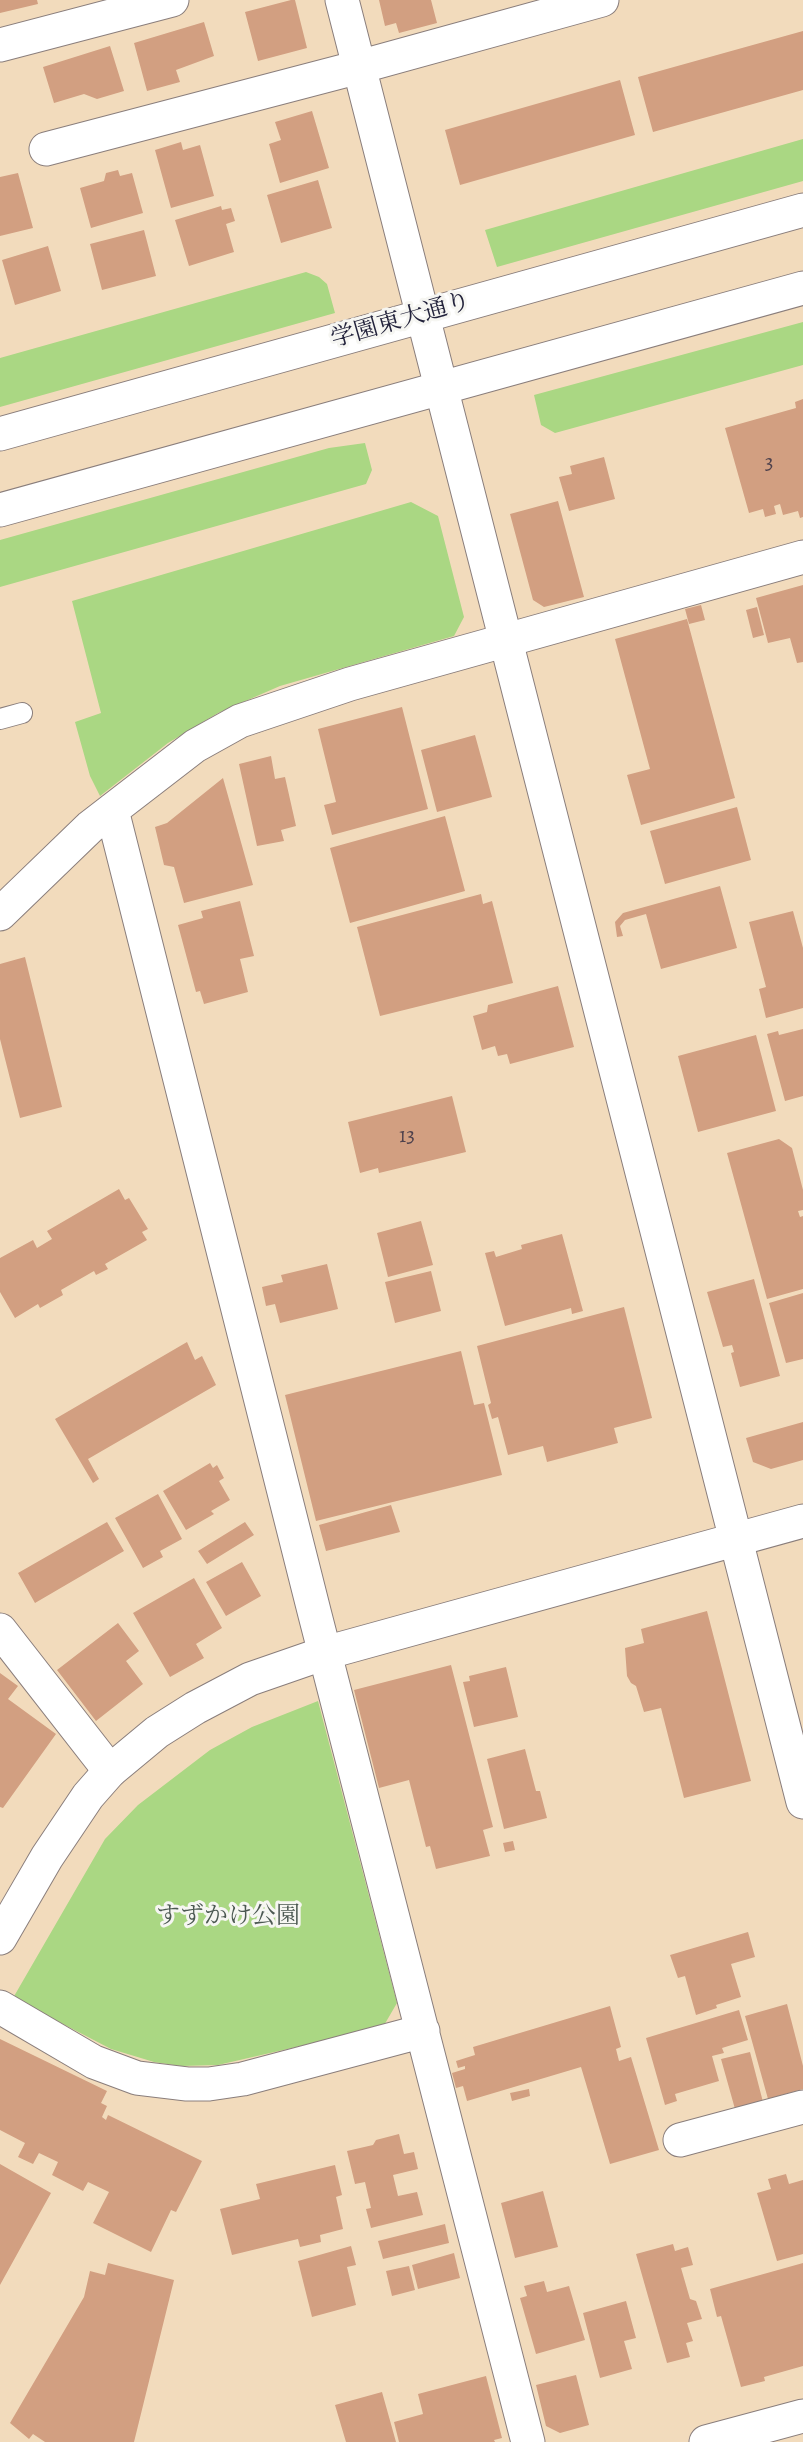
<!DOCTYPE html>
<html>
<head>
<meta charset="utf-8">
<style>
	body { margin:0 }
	canvas { display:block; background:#f2dbbc }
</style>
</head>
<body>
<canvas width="803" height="2442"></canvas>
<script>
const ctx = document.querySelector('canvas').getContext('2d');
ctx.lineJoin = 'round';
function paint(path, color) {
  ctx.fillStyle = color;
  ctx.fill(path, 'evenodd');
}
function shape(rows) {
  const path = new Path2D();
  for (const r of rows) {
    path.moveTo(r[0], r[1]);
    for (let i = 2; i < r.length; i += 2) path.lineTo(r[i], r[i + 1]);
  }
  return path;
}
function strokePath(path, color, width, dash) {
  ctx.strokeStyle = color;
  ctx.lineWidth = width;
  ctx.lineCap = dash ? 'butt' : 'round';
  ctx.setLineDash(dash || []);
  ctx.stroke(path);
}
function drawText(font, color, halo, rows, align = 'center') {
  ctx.font = font + ' Alegreya,"Noto Serif JP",serif';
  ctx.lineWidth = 6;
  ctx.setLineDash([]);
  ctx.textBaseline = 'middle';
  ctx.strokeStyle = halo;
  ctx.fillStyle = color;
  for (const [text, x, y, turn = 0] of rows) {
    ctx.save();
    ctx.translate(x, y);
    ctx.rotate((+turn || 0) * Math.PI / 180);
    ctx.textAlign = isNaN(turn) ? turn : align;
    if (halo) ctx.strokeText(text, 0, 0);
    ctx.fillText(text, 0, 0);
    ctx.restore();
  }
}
const green = shape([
	[803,139,803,181,497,267,485,230],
	[306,272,319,277,327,284,335,313,0,407,0,358],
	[803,322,803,365,555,433,541,425,534,395],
	[365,443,372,470,366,484,0,587,0,540,329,448],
	[411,502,438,516,464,617,454,636,280,686,218,713,168,743,100,796,90,776,75,722,101,713,72,601],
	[318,1701,397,2003,383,2027,218,2065,181,2066,154,2062,111,2049,13,1998,105,1839,138,1805,210,1750,252,1727]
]);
const building = shape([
	[0,0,37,0,38,4,0,13],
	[291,0,295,0,307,48,258,61,245,12],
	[379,0,431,0,437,23,399,33,396,23,385,26],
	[204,22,214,56,176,70,180,82,147,91,134,43],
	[803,31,803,90,653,132,638,77],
	[110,46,124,91,97,99,84,94,54,103,43,67],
	[620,80,635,135,460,185,445,130],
	[312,111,329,168,280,183,269,144,281,140,275,122],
	[181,142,183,150,200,145,214,196,171,208,155,150],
	[118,170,120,176,132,173,143,213,91,228,80,188,104,181,106,173],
	[18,173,33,228,0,236,0,177],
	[318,180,332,228,281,243,267,195],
	[221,206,222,210,231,208,235,221,226,224,234,252,189,266,175,220],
	[144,230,156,276,102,290,90,244],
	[48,246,61,291,15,305,2,260],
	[803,399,803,517,800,518,798,511,783,515,780,504,774,506,776,514,765,517,763,509,749,513,725,428,796,408,795,402],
	[604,457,615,499,569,511,559,477,572,474,570,466],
	[558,501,584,597,544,607,533,600,510,514],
	[803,585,803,662,797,663,790,638,768,643,756,598],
	[701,605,705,620,689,624,685,609],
	[757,607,764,635,753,638,746,610],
	[687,619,735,798,641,825,627,775,650,769,615,639],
	[402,707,428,809,332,835,324,805,336,802,318,729],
	[475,735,492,797,437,812,421,750],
	[271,756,275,779,285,777,296,826,281,830,284,841,257,846,239,764],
	[223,778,253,885,184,903,174,867,164,865,155,827,167,823],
	[737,807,751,860,665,884,650,831],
	[445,816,465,891,350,923,330,848],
	[720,886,737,948,661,969,646,914,625,920,620,926,623,936,617,937,615,922,623,913],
	[481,894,483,904,492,901,513,983,380,1016,357,927],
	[240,901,254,956,240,959,248,992,204,1004,200,991,196,992,178,925,203,918,201,911],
	[793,911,803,948,803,1008,766,1018,759,989,766,987,749,922],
	[25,957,62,1107,20,1118,0,1039,0,964],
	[558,986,574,1047,510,1064,507,1054,498,1056,495,1046,482,1050,473,1016,487,1012,488,1005],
	[803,1029,803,1096,785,1101,767,1034,778,1031,779,1035],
	[756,1035,776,1111,698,1132,678,1056],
	[452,1096,466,1152,379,1173,378,1168,360,1173,348,1122],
	[779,1139,792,1148,803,1190,803,1210,798,1211,800,1217,803,1216,803,1289,767,1299,727,1153],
	[119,1189,125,1200,129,1198,148,1229,142,1232,147,1240,105,1264,108,1269,96,1275,94,1271,61,1290,63,1295,40,1308,38,1304,15,1318,0,1292,0,1258,33,1240,37,1248,52,1239,47,1231],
	[421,1221,433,1265,388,1277,377,1233],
	[562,1234,583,1311,572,1314,571,1308,505,1326,485,1253,494,1251,496,1257,522,1249,521,1245],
	[327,1264,338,1309,280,1323,275,1304,266,1306,262,1287,283,1282,281,1275],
	[431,1271,441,1311,395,1323,385,1282],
	[754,1279,780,1376,740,1387,731,1353,734,1352,732,1345,723,1347,707,1292],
	[803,1293,803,1359,786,1363,769,1303],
	[624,1307,652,1418,614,1428,618,1443,547,1462,543,1446,508,1455,498,1417,492,1419,488,1405,491,1403,477,1346],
	[187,1342,195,1360,202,1356,216,1385,88,1459,99,1479,93,1483,55,1419],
	[461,1351,474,1405,484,1403,502,1475,316,1521,285,1395],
	[803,1422,803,1460,771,1469,753,1462,746,1438],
	[210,1463,213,1468,217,1465,224,1478,219,1481,230,1500,211,1511,214,1514,186,1530,163,1491],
	[158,1494,182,1539,160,1551,163,1557,143,1568,115,1518],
	[391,1505,400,1532,326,1551,319,1525],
	[107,1522,124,1551,35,1603,18,1573],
	[245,1522,254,1535,207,1564,198,1551],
	[242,1562,261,1596,226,1616,206,1582],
	[194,1578,222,1628,196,1644,204,1658,170,1677,133,1613],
	[707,1611,751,1781,684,1798,661,1708,644,1712,636,1686,631,1683,627,1676,625,1648,644,1643,641,1629],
	[118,1623,139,1651,126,1661,143,1684,96,1721,57,1670],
	[451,1665,493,1827,483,1830,490,1856,436,1869,430,1846,426,1847,409,1780,379,1788,354,1690],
	[506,1667,518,1717,474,1727,463,1682,470,1681,469,1676],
	[0,1673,18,1686,8,1699,56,1734,3,1808,0,1807],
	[525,1749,536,1791,540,1791,547,1818,504,1829,487,1759],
	[513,1841,515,1850,505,1852,503,1843],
	[748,1932,755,1957,731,1964,741,1997,716,2005,717,2008,696,2015,685,1976,678,1978,670,1955],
	[787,2004,803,2066,803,2089,768,2099,745,2016],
	[610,2006,621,2047,616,2049,619,2061,631,2057,659,2150,610,2164,581,2067,467,2101,463,2086,456,2088,452,2073,465,2069,465,2066,458,2068,456,2061,475,2055,473,2047],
	[739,2010,748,2040,722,2048,724,2053,712,2056,719,2081,675,2094,677,2101,665,2105,646,2038],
	[0,2039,107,2091,101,2103,107,2106,102,2117,106,2120,108,2115,202,2161,176,2212,171,2210,151,2252,93,2223,109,2192,88,2182,83,2191,52,2175,58,2162,39,2153,33,2164,18,2157,25,2143,0,2130],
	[750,2052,763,2102,735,2109,721,2059],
	[529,2089,530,2096,512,2101,510,2093],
	[399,2134,404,2154,414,2152,418,2169,393,2175,398,2196,417,2192,423,2215,371,2228,366,2209,371,2208,365,2182,355,2184,347,2151,373,2145,376,2140],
	[0,2164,51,2193,0,2285],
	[335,2165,342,2195,336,2197,343,2229,320,2235,321,2242,300,2247,298,2239,232,2255,220,2209,260,2199,256,2184],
	[786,2174,789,2184,803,2180,803,2254,777,2261,757,2193,771,2189,768,2179],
	[543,2191,558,2247,515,2258,501,2203],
	[445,2224,449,2243,383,2259,378,2241],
	[673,2244,675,2251,688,2247,693,2265,681,2268,690,2299,696,2301,702,2319,687,2323,693,2341,686,2343,690,2357,667,2363,636,2254],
	[351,2246,356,2265,347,2267,356,2305,312,2317,298,2261],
	[454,2253,460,2278,418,2289,412,2265],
	[108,2263,174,2280,134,2442,45,2442,33,2434,29,2439,10,2423,84,2297,90,2271,105,2275],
	[803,2263,803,2366,764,2377,765,2381,741,2387,721,2316,717,2317,710,2289],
	[409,2266,415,2290,392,2296,386,2271],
	[544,2281,547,2292,569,2286,585,2340,536,2354,520,2298,527,2296,524,2286],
	[626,2301,636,2338,624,2341,632,2369,600,2378,583,2313],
	[576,2375,589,2425,560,2433,546,2426,536,2385],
	[486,2376,502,2438,494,2440,495,2442,399,2442,394,2422,423,2414,418,2394],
	[382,2392,396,2442,346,2442,335,2405]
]);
const lane = shape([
	[0,719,22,713]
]);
const street = shape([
	[0,45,172,0],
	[46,149,359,67,602,0],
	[112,810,315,1615,528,2442],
	[0,914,90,827,195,746,240,721,350,684,803,557],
	[736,1540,803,1802],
	[0,1630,110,1771],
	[0,2007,94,2062,137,2078,187,2084,209,2084,243,2079,423,2031],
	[680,2140,803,2107]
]);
const secondary = shape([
	[342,0,736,1540],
	[0,1938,47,1857,88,1796,110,1771,157,1732,195,1708,250,1679,325,1653,803,1521],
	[706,2442,803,2416]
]);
const primary = shape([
	[0,434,803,210],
	[0,510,803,288]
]);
const numberNames = [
	["3",769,464],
	["13",407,1137]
];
const streetNames = [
	["学園東大通り",401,321,-16]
];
const parkNames = [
	["すずかけ公園",228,1917]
];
paint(green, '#aad783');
paint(building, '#d29f81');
strokePath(lane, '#8a7e7c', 22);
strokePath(street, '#8a7e7c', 35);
strokePath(secondary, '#8a7e7c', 35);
strokePath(primary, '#8a7e7c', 35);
strokePath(lane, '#fff', 20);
strokePath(street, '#fff', 33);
strokePath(secondary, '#fff', 33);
strokePath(primary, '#fff', 33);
drawText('21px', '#4e414c', null, numberNames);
drawText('24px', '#22223b', '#f6f6f2', streetNames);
drawText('24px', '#4b5851', '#f6f6f2', parkNames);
</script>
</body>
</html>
